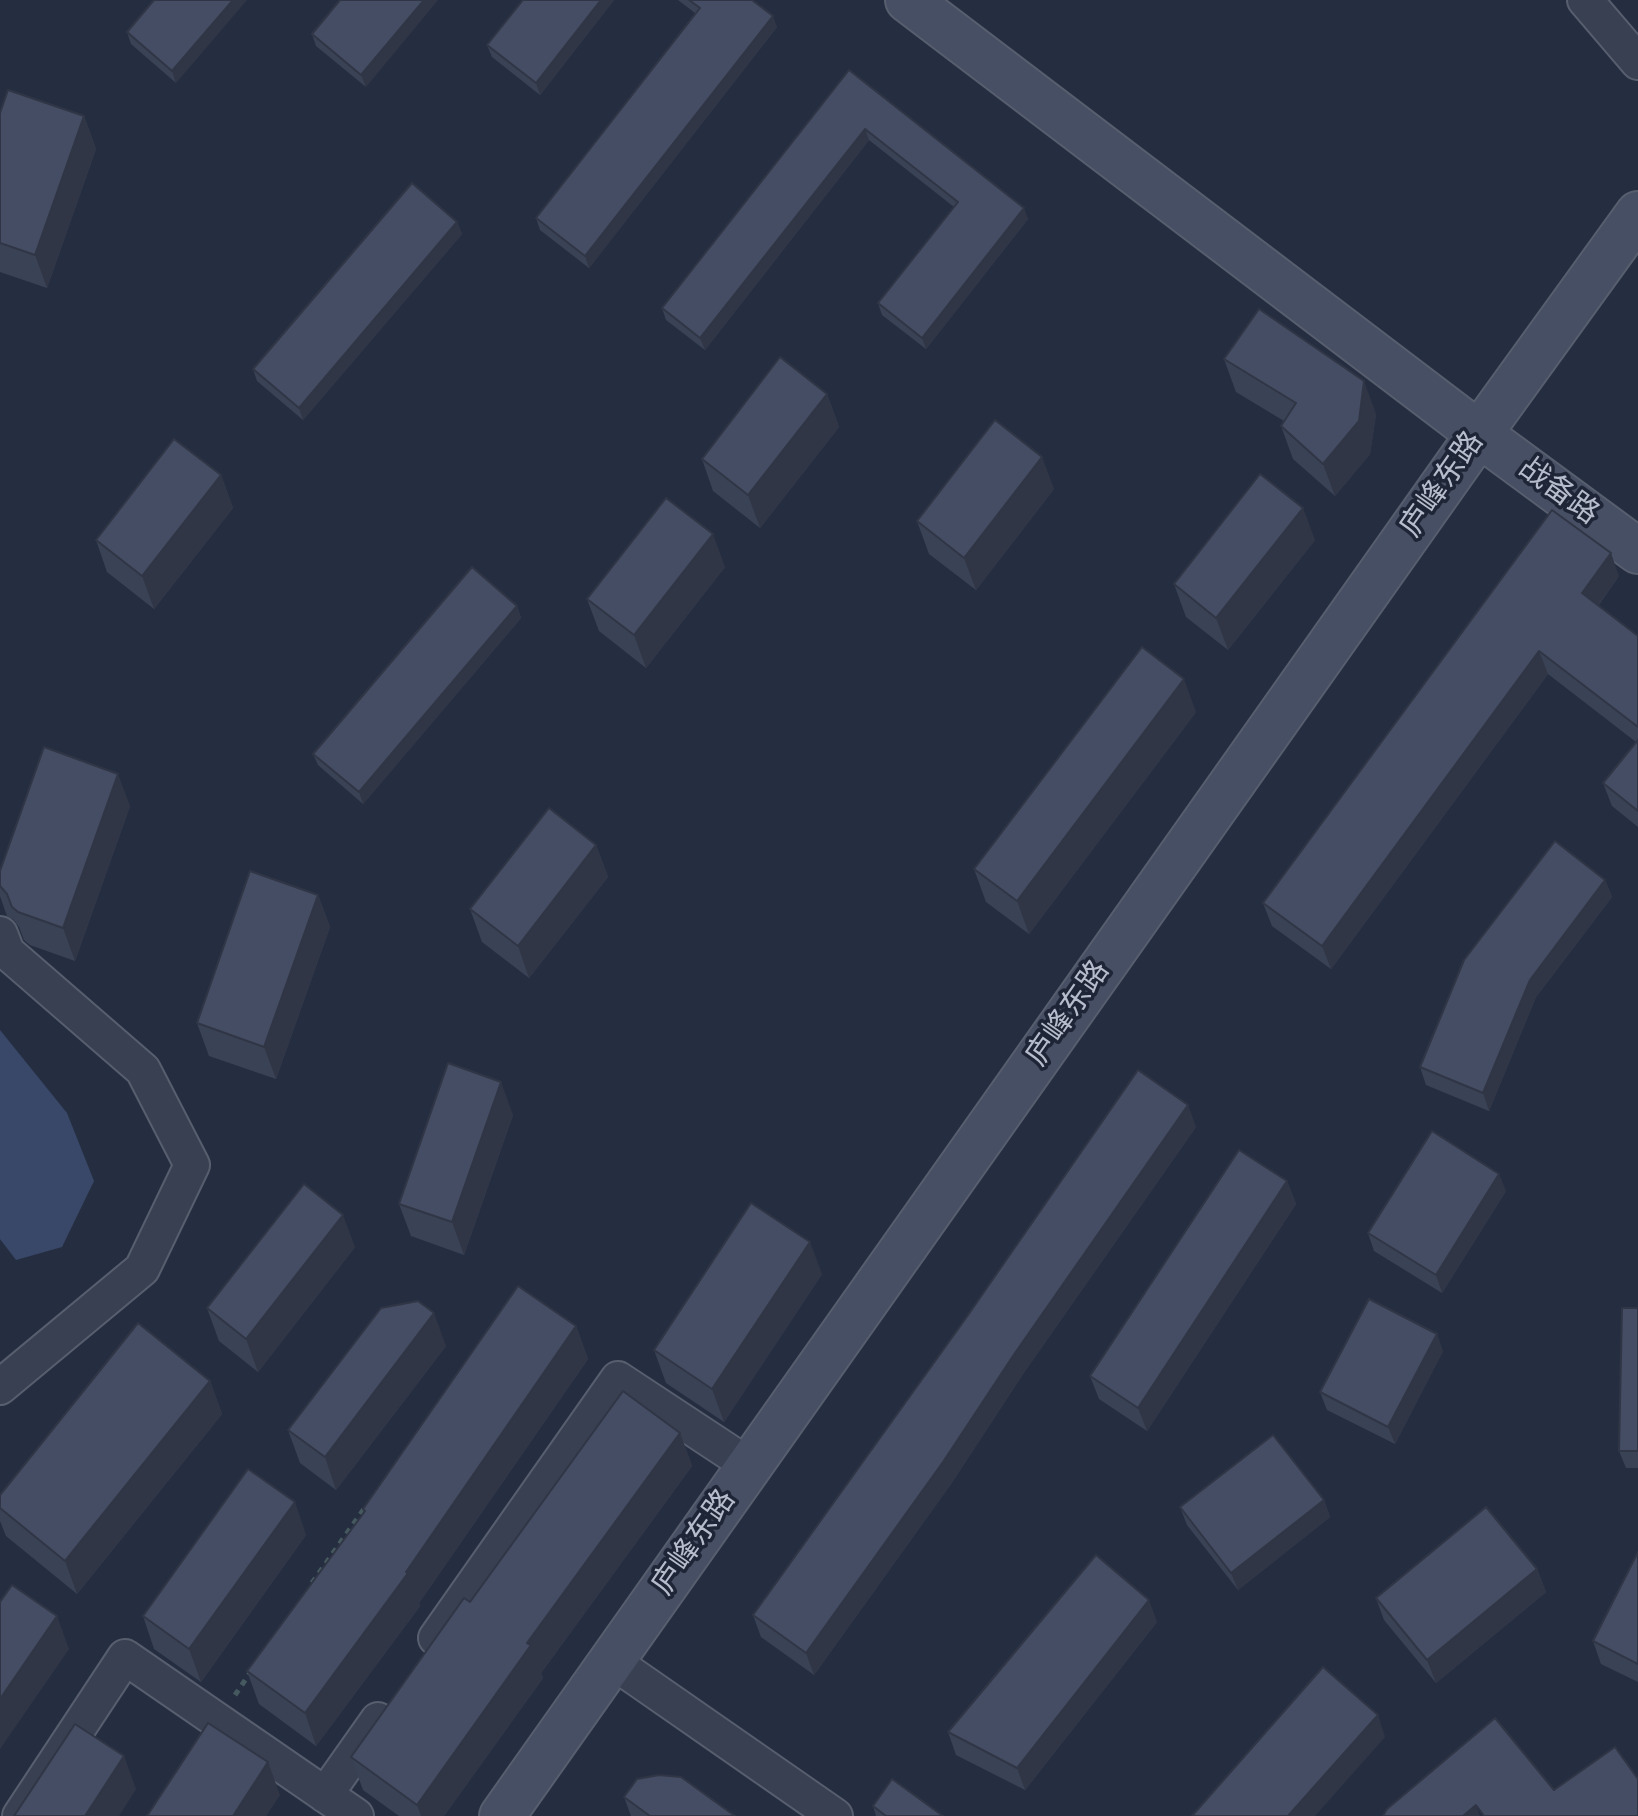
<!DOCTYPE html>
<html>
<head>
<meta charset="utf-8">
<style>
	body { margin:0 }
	canvas { display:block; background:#252e41 }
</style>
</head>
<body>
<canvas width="1638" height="1816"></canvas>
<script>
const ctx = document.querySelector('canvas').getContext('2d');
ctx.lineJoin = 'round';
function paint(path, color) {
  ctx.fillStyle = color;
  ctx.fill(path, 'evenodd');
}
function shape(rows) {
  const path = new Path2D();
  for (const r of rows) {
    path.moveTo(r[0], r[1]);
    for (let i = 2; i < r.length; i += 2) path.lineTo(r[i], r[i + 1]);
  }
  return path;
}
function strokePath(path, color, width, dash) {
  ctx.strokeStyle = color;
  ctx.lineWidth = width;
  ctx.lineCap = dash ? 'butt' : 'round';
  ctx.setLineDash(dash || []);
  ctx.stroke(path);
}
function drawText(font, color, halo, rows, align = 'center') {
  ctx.font = font + ' "Sofia Sans Condensed","Noto Sans SC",sans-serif';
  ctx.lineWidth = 7;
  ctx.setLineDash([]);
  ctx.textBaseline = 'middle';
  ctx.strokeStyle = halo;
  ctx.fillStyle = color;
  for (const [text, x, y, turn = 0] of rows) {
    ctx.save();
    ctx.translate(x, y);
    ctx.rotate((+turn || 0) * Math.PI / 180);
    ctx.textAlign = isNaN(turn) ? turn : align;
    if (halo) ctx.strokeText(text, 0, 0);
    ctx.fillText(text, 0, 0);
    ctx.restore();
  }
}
const water = shape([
	[0,1030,67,1113,94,1181,62,1247,16,1260,0,1239]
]);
const path = shape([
	[312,1583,366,1506],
	[235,1695,252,1670]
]);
const street = shape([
	[1585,0,1638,62],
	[0,934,7,952,143,1070,192,1165,142,1269,0,1387],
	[436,1638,618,1379,750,1466],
	[612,1661,835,1816],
	[325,1795,378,1720],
	[20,1816,125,1657,356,1816]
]);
const secondary = shape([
	[908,0,1479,434,1638,551],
	[502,1816,1479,434,1638,214]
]);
const wall = shape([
	[154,0,176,83,131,44,127,32],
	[340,0,366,87,316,46,312,34],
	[523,0,614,0,540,95,492,57,487,45],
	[678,0,752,0,777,27,589,268,540,230,536,218,695,13],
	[849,70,1028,219,926,349,882,315,878,303,954,207,869,140,705,350,666,320,662,308],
	[0,113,84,116,96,149,47,288,0,272],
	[457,222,462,234,303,420,257,381,253,369],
	[1224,359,1376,414,1370,454,1335,496,1293,459,1281,426,1284,421,1236,392],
	[827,394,839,427,760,528,713,491,702,459],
	[221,475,233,508,154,609,107,572,96,540],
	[1054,489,976,590,929,554,917,521],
	[1315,540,1228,650,1186,617,1174,584],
	[725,567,646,668,599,631,587,599],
	[1619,576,1598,606,1638,636,1638,827,1612,806,1603,783,1636,742,1548,674,1331,969,1272,926,1263,903],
	[517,606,521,618,363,804,318,765,313,754],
	[1196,712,1029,934,986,902,974,869],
	[130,806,75,961,30,945,24,940,19,927,13,919,7,916,0,896,0,871],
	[596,845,608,877,529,978,482,942,470,909],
	[1605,880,1612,897,1536,997,1489,1111,1426,1085,1420,1067],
	[318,895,330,927,276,1079,209,1056,197,1023],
	[513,1115,464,1255,411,1236,399,1204],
	[1196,1127,1023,1374,951,1484,814,1675,761,1637,753,1615,966,1318],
	[1287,1181,1296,1204,1147,1431,1099,1399,1090,1376],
	[1506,1191,1442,1293,1374,1251,1368,1233],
	[355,1247,258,1372,219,1341,207,1308],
	[822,1274,724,1422,666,1383,654,1350],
	[1638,1308,1638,1468,1626,1468,1619,1451],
	[576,1326,588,1359,419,1603,420,1606,316,1746,259,1704,247,1671,364,1513,363,1509],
	[446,1346,336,1490,300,1463,288,1430],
	[1443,1351,1395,1444,1327,1410,1320,1392],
	[210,1381,222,1414,77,1594,6,1536,0,1521,0,1495],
	[680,1433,692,1466,541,1673,543,1678,444,1816,399,1816,363,1790,351,1757,470,1602],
	[1324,1500,1330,1517,1238,1590,1187,1525,1180,1507],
	[306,1535,201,1682,154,1649,143,1616],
	[1638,1552,1638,1682,1601,1664,1593,1641],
	[1537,1569,1546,1592,1436,1683,1384,1620,1376,1598],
	[1157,1622,1025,1790,956,1755,948,1732],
	[624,1797,735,1816,631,1816],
	[873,1806,943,1816,876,1816]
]);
const shadedWall = shape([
	[233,0,247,0,176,83,172,71],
	[424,0,438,0,366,87,361,75],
	[601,0,614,0,540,95,536,83],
	[773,16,777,27,589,268,585,256],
	[84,116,96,149,47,288,35,255],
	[865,129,869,140,705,350,700,338],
	[1024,208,1028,219,926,349,922,338],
	[457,222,462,234,303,420,299,408],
	[1364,381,1376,414,1370,454,1335,496,1323,464],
	[827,394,839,427,760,528,748,495],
	[1042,457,1054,489,976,590,964,558],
	[221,475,233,508,154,609,142,576],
	[1303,508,1315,540,1228,650,1216,618],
	[713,534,725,567,646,668,634,635],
	[1611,553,1619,576,1590,616,1582,593],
	[517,606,521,618,363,804,359,792],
	[1539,651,1548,674,1331,969,1322,946],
	[1184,679,1196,712,1029,934,1017,901],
	[118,774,130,806,75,961,63,928],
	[596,845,608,877,529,978,518,946],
	[1605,880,1612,897,1536,997,1489,1111,1483,1093,1530,980],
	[318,895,330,927,276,1079,264,1047],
	[501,1082,513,1115,464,1255,452,1222],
	[1188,1105,1196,1127,1023,1374,951,1484,814,1675,806,1653],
	[1499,1174,1506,1191,1442,1293,1436,1275],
	[1287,1181,1296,1204,1147,1431,1138,1408],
	[343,1215,355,1247,258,1372,246,1339],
	[810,1242,822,1274,724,1422,712,1389],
	[434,1313,446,1346,336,1490,325,1457],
	[576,1326,588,1359,419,1603,420,1606,316,1746,305,1713,406,1572],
	[1437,1334,1443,1351,1395,1444,1388,1427],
	[210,1381,222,1414,77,1594,65,1561],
	[680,1433,692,1466,541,1673,543,1678,444,1816,421,1816,417,1805,527,1643],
	[1324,1500,1330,1517,1238,1590,1231,1573],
	[295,1502,306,1535,201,1682,189,1649],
	[1537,1569,1546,1592,1436,1683,1427,1660],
	[1149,1600,1157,1622,1025,1790,1017,1768],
	[57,1616,69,1649,0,1749,0,1699],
	[1378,1715,1385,1737,1315,1816,1288,1816],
	[124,1756,136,1789,119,1816,85,1816],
	[268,1762,280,1795,266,1816,233,1816],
	[1476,1805,1480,1816,1463,1816]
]);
const building = shape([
	[154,0,233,0,172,71,127,32,154,0],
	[340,0,424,0,361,75,312,34,340,0],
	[523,0,601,0,536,83,487,45,523,0],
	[689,0,752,0,773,16,585,256,536,218,700,8,689,0],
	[849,70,1024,208,922,338,878,303,958,202,865,129,700,338,662,308,849,70],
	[8,90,84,116,35,255,0,243,0,113,8,90],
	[412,183,457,222,299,408,253,369,412,183],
	[1259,309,1364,381,1359,421,1323,464,1281,426,1296,403,1224,359,1259,309],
	[780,357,827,394,748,495,702,459,780,357],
	[995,420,1042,457,964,558,917,521,995,420],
	[174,439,221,475,142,576,96,540,174,439],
	[1260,474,1303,508,1216,618,1174,584,1260,474],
	[666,498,713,534,634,635,587,599,666,498],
	[1552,510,1611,553,1582,593,1638,636,1638,727,1539,651,1322,946,1263,903,1552,510],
	[472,567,517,606,359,792,313,754,472,567],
	[1142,647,1184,679,1017,901,974,869,1142,647],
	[1638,740,1638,811,1603,783,1638,740],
	[44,747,118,774,63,928,18,912,12,907,7,894,0,886,0,871,44,747],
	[549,808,596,845,518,946,470,909,549,808],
	[1555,841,1605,880,1530,980,1483,1093,1420,1067,1464,960,1555,841],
	[250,871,318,895,264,1047,197,1023,250,871],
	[448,1063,501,1082,452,1222,399,1204,448,1063],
	[1138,1070,1188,1105,1015,1353,943,1462,806,1653,753,1615,966,1318,1138,1070],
	[1432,1131,1499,1174,1436,1275,1368,1233,1432,1131],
	[1239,1150,1287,1181,1138,1408,1090,1376,1239,1150],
	[304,1184,343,1215,246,1339,207,1308,304,1184],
	[751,1203,810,1242,712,1389,654,1350,751,1203],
	[518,1286,576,1326,406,1572,408,1573,305,1713,247,1671,365,1511,363,1509,518,1286],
	[1369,1299,1437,1334,1388,1427,1320,1392,1369,1299],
	[418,1301,434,1313,325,1457,288,1430,381,1308,418,1301],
	[1622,1308,1638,1308,1638,1451,1619,1451,1622,1308],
	[138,1323,210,1381,65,1561,0,1508,0,1495,138,1323],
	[623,1391,680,1433,527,1643,531,1645,417,1805,351,1757,464,1598,470,1602,623,1391],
	[1273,1435,1324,1500,1231,1573,1180,1507,1273,1435],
	[248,1469,295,1502,189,1649,143,1616,248,1469],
	[1486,1507,1537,1569,1427,1660,1376,1598,1486,1507],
	[1638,1552,1638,1664,1593,1641,1638,1552],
	[1096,1555,1149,1600,1017,1768,948,1732,1096,1555],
	[12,1585,57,1616,0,1699,0,1602,12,1585],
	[1323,1667,1378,1715,1288,1816,1192,1816,1323,1667],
	[1495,1718,1554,1790,1615,1747,1638,1779,1638,1816,1484,1816,1476,1805,1463,1816,1383,1816,1387,1809,1495,1718],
	[208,1723,268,1762,233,1816,147,1816,208,1723],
	[75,1724,124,1756,85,1816,14,1816,75,1724],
	[659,1775,681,1777,735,1816,650,1816,624,1797,637,1779,659,1775],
	[892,1779,943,1816,886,1816,873,1806,892,1779]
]);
const streetNames = [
	["庐峰东路",1443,485,-55],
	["战备路",1558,492,36],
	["庐峰东路",1069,1014,-55],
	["庐峰东路",695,1543,-55]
];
paint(water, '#394768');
strokePath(street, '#575e6e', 38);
strokePath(secondary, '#575e6e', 48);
strokePath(path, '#45595f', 5, [6, 6]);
strokePath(street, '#394051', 34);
strokePath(secondary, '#474f64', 44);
paint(wall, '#3a4255');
paint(shadedWall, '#303645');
paint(building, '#444d63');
strokePath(building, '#303645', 2);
drawText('30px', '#b6bccb', '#1e2536', streetNames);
</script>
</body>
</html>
